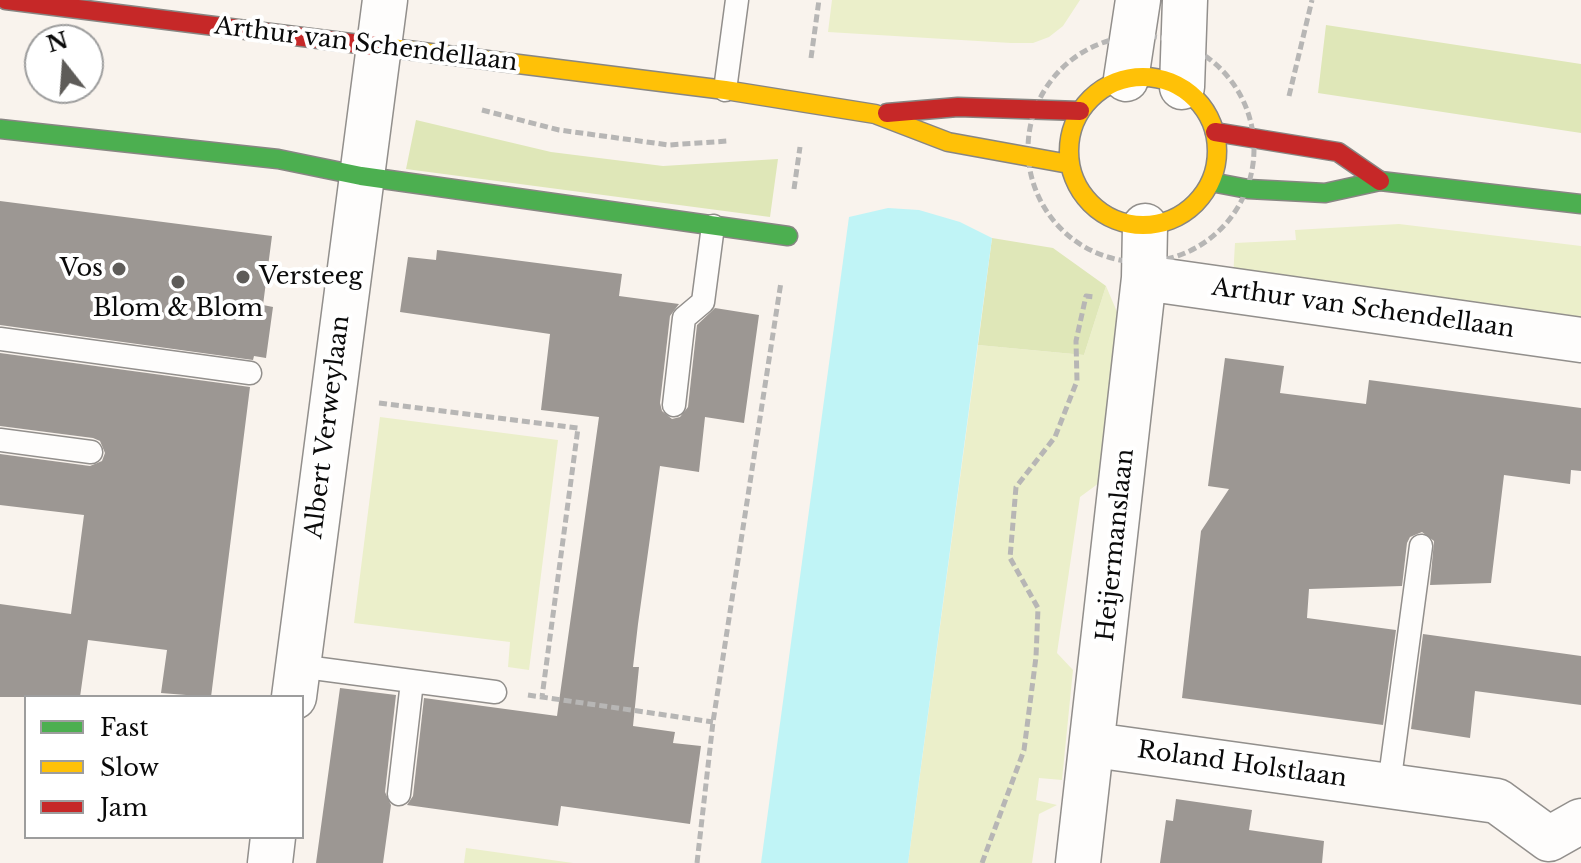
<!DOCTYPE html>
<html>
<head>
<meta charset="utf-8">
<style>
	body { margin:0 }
	#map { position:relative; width:1581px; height:863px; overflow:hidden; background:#f9f3ed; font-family:"Libre Baskerville",serif }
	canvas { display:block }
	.legend { position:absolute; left:24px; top:695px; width:280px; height:144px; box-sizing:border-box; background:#fff; border:2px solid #9d9d9d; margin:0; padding:10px 14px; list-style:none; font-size:24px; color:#0a0a0a }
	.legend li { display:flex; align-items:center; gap:16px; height:40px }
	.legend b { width:40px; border:2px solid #9d9d9d }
	.north { position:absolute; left:24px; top:24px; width:80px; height:80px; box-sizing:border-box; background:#fff; border:2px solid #9d9d9d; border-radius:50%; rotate:343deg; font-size:22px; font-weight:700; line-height:32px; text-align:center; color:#0a0a0a }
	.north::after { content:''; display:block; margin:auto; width:28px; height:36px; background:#5e5c59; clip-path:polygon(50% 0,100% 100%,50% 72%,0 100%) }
</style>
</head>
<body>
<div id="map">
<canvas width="1581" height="863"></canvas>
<ul class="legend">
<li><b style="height:10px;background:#4caf50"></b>Fast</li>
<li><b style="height:10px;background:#ffc107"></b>Slow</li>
<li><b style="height:10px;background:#c62828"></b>Jam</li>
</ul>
<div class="north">N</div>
</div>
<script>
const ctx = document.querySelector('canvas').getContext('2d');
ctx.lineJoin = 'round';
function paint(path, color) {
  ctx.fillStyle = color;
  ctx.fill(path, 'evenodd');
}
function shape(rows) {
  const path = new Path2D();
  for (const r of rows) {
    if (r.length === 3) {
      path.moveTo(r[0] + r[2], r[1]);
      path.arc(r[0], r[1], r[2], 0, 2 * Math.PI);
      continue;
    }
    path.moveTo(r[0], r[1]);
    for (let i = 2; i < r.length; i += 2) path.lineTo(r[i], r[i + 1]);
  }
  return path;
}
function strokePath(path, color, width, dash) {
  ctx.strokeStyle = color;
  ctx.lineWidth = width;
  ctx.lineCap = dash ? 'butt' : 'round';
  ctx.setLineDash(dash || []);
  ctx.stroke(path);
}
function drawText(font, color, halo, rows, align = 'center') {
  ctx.font = font + ' "Libre Baskerville",serif';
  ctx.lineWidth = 8;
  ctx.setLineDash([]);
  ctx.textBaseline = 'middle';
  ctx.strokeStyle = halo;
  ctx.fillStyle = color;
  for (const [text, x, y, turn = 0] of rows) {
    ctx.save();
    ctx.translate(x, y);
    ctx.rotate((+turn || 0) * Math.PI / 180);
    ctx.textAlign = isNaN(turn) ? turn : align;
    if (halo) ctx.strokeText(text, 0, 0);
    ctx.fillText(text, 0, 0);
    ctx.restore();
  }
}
const green = shape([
	[832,0,1080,0,1063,26,1049,37,1033,43,1011,43,828,32],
	[1399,224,1581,246,1581,325,1233,278,1235,243,1296,240,1295,230],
	[1106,286,1123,326,1099,483,1080,497,1057,653,1073,670,1062,780,1039,778,1036,800,1057,805,1039,814,1032,863,908,863,978,345,1084,355],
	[380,417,558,440,529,670,508,667,510,642,354,623],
	[466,848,573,863,464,863]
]);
const forest = shape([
	[1326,25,1581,64,1581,133,1318,93],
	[416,120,551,152,663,166,778,159,770,217,406,169],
	[992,238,1053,248,1106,286,1084,355,978,345]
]);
const water = shape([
	[888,208,919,210,960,222,992,238,908,863,761,863,849,217]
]);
const building = shape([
	[0,201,272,236,263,305,273,307,266,358,254,356,253,360,0,325],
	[437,250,622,274,619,296,679,304,670,316,660,403,662,411,672,419,680,417,688,407,697,325,715,308,759,315,744,423,705,417,699,472,660,466,638,624,633,667,639,667,633,726,675,732,673,743,701,746,690,824,561,806,558,826,407,805,413,796,424,698,557,716,599,417,541,410,550,334,400,312,408,257,436,260],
	[0,353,250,387,211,697,161,693,167,650,88,640,80,697,0,697,0,604,71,614,84,515,0,505,0,454,90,466,102,461,105,453,100,441,93,438,0,426],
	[1225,358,1284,366,1280,393,1366,404,1369,380,1581,408,1581,471,1571,470,1570,484,1504,475,1491,583,1430,585,1434,541,1422,532,1410,537,1407,543,1402,586,1309,589,1307,618,1396,630,1383,725,1182,698,1201,531,1229,489,1208,486],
	[1423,634,1581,656,1581,705,1475,691,1470,738,1411,729],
	[340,688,396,695,385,792,391,805,383,863,316,863],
	[1176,799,1252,810,1249,830,1324,841,1322,863,1160,863,1166,820,1173,821]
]);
const path = shape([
	[1141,149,113],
	[811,58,819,0],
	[1289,96,1312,0],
	[482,110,559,130,669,145,728,141],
	[794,189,800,147],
	[379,403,578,428,542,697],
	[528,695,713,722],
	[697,863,713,722,781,282],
	[982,863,1024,750,1036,657,1038,608,1010,558,1016,487,1055,437,1077,381,1076,341,1086,296,1095,297]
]);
const lane = shape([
	[725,90,737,0],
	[0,339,250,373],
	[674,405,684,318,703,302,713,226],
	[0,440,91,452],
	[298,666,495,692],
	[1389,785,1421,546],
	[399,794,412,682]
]);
const street = shape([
	[1126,79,1138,0],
	[1182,87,1185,0],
	[1144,278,1581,340],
	[294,697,385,0],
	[1094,745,1497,801,1549,839,1581,821],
	[270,863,273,837],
	[1078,863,1144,278,1145,226]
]);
const fast = shape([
	[0,129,278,159,361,176,788,236],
	[1211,182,1248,189,1325,193,1380,181,1581,204]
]);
const slow = shape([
	[383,47,725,90,875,114,948,142,1069,164],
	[1143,151,74]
]);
const jam = shape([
	[6,0,383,47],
	[887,113,958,107,1080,111],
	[1215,132,1338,152,1380,181]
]);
const markers = [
	[119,269,8,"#5e5c59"],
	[243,277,8,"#5e5c59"],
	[178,282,8,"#5e5c59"]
];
const streetNames = [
	["Arthur van Schendellaan",366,45,7],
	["Arthur van Schendellaan",1363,309,8],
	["Albert Verweylaan",328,427,-83],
	["Heijermanslaan",1116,545,-84],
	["Roland Holstlaan",1242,765,8]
];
const poiNames = [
	["Vos",103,269],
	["Versteeg",259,277,"left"],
	["Blom & Blom",178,309,"center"]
];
paint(green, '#ebefca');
paint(forest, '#dfe7b8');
paint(water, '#c0f4f6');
paint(building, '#9c9793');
strokePath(lane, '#928f8c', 25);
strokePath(street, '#928f8c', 47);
strokePath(fast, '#888683', 21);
strokePath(slow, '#888683', 21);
strokePath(jam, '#888683', 21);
strokePath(path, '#b7b6b5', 5, [8, 4]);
strokePath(lane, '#fefdfc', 22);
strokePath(street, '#fefdfc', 44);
strokePath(fast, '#4caf50', 18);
strokePath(slow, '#ffc107', 18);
strokePath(jam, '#c62828', 18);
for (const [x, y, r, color] of markers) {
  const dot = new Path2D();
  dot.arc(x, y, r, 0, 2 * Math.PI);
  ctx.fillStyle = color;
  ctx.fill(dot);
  strokePath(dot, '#fff', 3);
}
drawText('24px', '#0a0a0a', '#fff', streetNames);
drawText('24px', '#0a0a0a', '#fff', poiNames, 'right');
</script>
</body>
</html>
